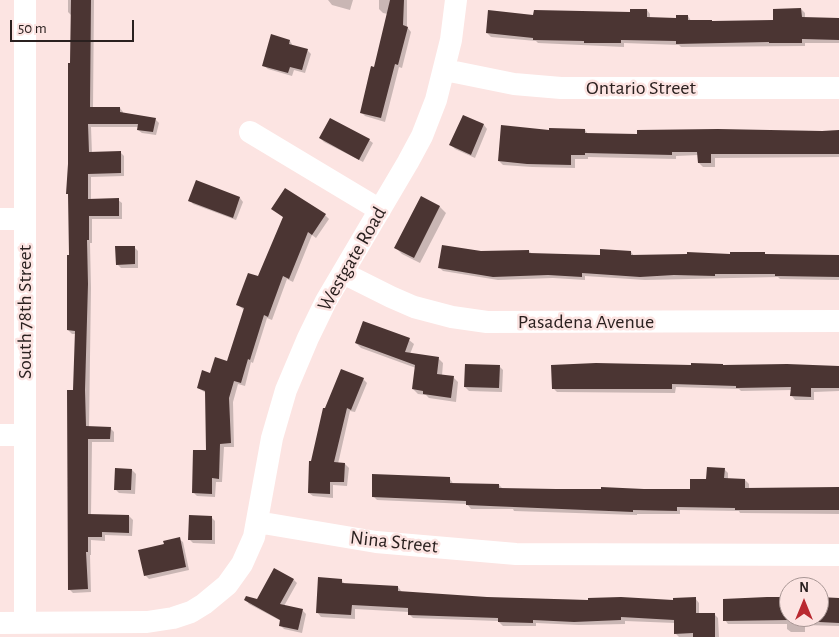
<!DOCTYPE html>
<html>
<head>
<meta charset="utf-8">
<style>
	body { margin:0 }
	#map { position:relative; width:839px; height:637px; overflow:hidden; background:#fce4e2; font-family:"Alegreya Sans",sans-serif }
	canvas { display:block }
	.north { position:absolute; left:779px; top:577px; width:50px; height:50px; box-sizing:border-box; background:#fce4e2; border:1px solid #a89694; border-radius:50%; rotate:0deg; font-size:14px; font-weight:700; line-height:20px; text-align:center; color:#2a201f }
	.north::after { content:''; display:block; margin:auto; width:18px; height:22px; background:#b92930; clip-path:polygon(50% 0,100% 100%,50% 72%,0 100%) }
	.scale { position:absolute; left:10px; top:20px; width:124px; height:22px; box-sizing:border-box; border:2px solid #2a201f; border-top:0; padding-left:6px; font-size:15px; line-height:18px; white-space:nowrap; color:#2a201f; -webkit-text-stroke:4px #fce4e2; paint-order:stroke }
</style>
</head>
<body>
<div id="map">
<canvas width="839" height="637"></canvas>
<div class="north">N</div>
<div class="scale">50 m</div>
</div>
<script>
const ctx = document.querySelector('canvas').getContext('2d');
ctx.lineJoin = 'round';
function paint(path, color) {
  ctx.fillStyle = color;
  ctx.fill(path, 'evenodd');
}
function shape(rows) {
  const path = new Path2D();
  for (const r of rows) {
    path.moveTo(r[0], r[1]);
    for (let i = 2; i < r.length; i += 2) path.lineTo(r[i], r[i + 1]);
  }
  return path;
}
function strokePath(path, color, width, dash) {
  ctx.strokeStyle = color;
  ctx.lineWidth = width;
  ctx.lineCap = dash ? 'butt' : 'round';
  ctx.setLineDash(dash || []);
  ctx.stroke(path);
}
function drawText(font, color, halo, rows, align = 'center') {
  ctx.font = font + ' "Alegreya Sans",sans-serif';
  ctx.lineWidth = 5;
  ctx.setLineDash([]);
  ctx.textBaseline = 'middle';
  ctx.strokeStyle = halo;
  ctx.fillStyle = color;
  for (const [text, x, y, turn = 0] of rows) {
    ctx.save();
    ctx.translate(x, y);
    ctx.rotate((+turn || 0) * Math.PI / 180);
    ctx.textAlign = isNaN(turn) ? turn : align;
    if (halo) ctx.strokeText(text, 0, 0);
    ctx.fillText(text, 0, 0);
    ctx.restore();
  }
}
const shadow = shape([
	[68,0,94,0,93,108,120,108,123,112,123,114,155,119,159,123,156,135,142,133,138,130,138,127,91,127,92,154,120,152,124,156,124,176,91,177,91,200,118,200,122,203,122,219,92,219,92,243,90,243,91,288,89,427,110,428,114,432,114,442,92,442,91,515,129,516,133,520,132,536,105,535,105,541,91,540,91,555,90,555,91,592,73,593,69,589,76,334,72,334,68,330,72,16,68,12],
	[328,0,353,0,350,10,332,5],
	[379,0,407,0,407,27,411,32,402,68,399,67,385,122,365,116,361,112,375,69,388,14,383,13,379,9],
	[801,9,805,13,805,18,839,19,839,43,805,43,805,46,681,47,679,45,624,43,624,47,538,43,536,41,491,37,487,33,535,16,631,13,647,10,650,14,650,18,677,19,688,16,691,21,775,21],
	[290,41,293,46,307,50,311,54,305,73,294,70,292,76,268,69,264,66],
	[484,125,487,129,475,158,455,149,451,145],
	[585,130,588,134,638,135,839,132,839,157,715,158,715,167,703,167,699,163,699,155,676,156,676,159,588,157,588,159,575,159,575,168,532,167,503,165,499,161,550,131],
	[320,138,369,140,373,143,363,162,324,142],
	[197,182,240,198,243,202,236,220,193,204,190,200],
	[421,198,440,207,446,213,420,263,402,254,396,248],
	[273,209,325,215,329,219,316,238,312,235,293,282,287,279,272,320,267,318,253,363,251,362,245,386,238,384,233,402,234,447,224,447,222,482,216,482,215,497,197,496,194,493,208,451,206,393,198,388,211,374,228,362,244,310,238,305,259,278,284,218],
	[134,247,138,251,138,268,121,268,117,264],
	[529,251,532,254,601,256,631,252,634,256,839,256,839,280,780,279,778,277,645,280,585,276,585,280,553,278,498,280,443,271,440,268,481,253],
	[409,340,414,344,410,354,438,358,443,363,442,376,453,377,458,382,456,402,429,398,426,395,418,394,413,389,416,368,361,348,356,343],
	[499,366,503,370,502,392,469,391,465,387],
	[724,367,839,367,839,391,814,392,814,400,795,400,792,396,792,390,741,391,739,389,676,387,675,393,557,392,553,388],
	[363,379,367,383,355,412,350,411,338,464,345,464,349,468,347,486,333,485,333,498,313,496,309,493,312,462],
	[724,469,728,473,728,480,745,480,749,484,749,489,839,489,839,514,740,513,739,511,680,510,680,514,637,514,637,515,514,511,513,509,471,509,467,504,377,500,373,496,450,479,454,485,499,485,503,489,691,490],
	[132,470,136,474,135,494,119,493,115,489],
	[211,517,215,521,215,544,193,543,189,539],
	[179,539,183,542,189,570,149,579,145,575,165,545],
	[294,580,297,583,284,606,302,610,306,614,302,633,284,629,280,625,281,621,249,604,246,600,258,600],
	[341,580,345,584,398,587,402,592,487,598,675,602,695,598,699,603,699,614,714,614,718,618,719,637,679,637,675,633,675,623,625,621,625,624,579,625,536,623,536,626,503,626,498,621,413,618,409,614,409,612,355,609,355,619,321,617,317,612],
	[789,598,789,617,819,617,819,598,839,598,839,626,805,625,805,632,791,632,787,629,787,624,728,624,725,620]
]);
const building = shape([
	[71,0,91,0,90,107,120,107,120,112,156,118,153,132,137,130,138,124,88,124,89,152,121,151,121,173,88,174,88,199,119,198,119,216,89,216,89,240,87,240,88,284,85,390,86,426,111,427,110,439,88,439,88,514,129,515,129,533,102,532,102,537,88,537,88,552,86,552,88,589,68,590,67,390,73,390,75,331,67,330,67,255,69,255,68,194,66,194,68,164,68,63,70,63],
	[390,0,404,0,403,25,408,27,398,65,395,64,381,118,360,113,371,66,374,67],
	[801,8,802,17,839,18,839,40,802,39,802,43,769,43,769,42,676,44,676,41,621,40,621,43,584,43,584,41,533,40,533,38,486,33,488,10,533,15,534,10,630,12,630,9,647,9,647,17,676,18,676,15,688,15,688,20,712,20,712,21,773,20,773,9],
	[271,34,290,40,289,44,308,49,302,70,290,67,288,73,262,66],
	[463,115,484,124,471,155,449,145],
	[330,118,370,139,359,160,319,138],
	[501,125,549,130,549,128,585,129,585,133,637,134,637,130,718,129,822,131,839,130,839,154,711,154,711,163,698,163,697,152,672,152,672,155,585,153,585,155,571,155,571,165,527,164,498,161],
	[196,180,240,197,233,218,188,201],
	[285,188,326,214,312,235,308,232,289,279,283,276,268,317,264,315,250,360,248,359,241,383,234,381,229,398,231,443,220,444,219,479,212,478,212,494,192,493,193,450,206,450,205,391,197,388,202,370,210,373,215,357,227,361,244,308,236,305,248,273,258,276,283,217,271,209],
	[421,196,440,206,414,258,394,248],
	[442,245,481,251,529,250,529,253,600,255,600,249,631,251,631,255,687,254,687,252,730,254,730,252,765,252,765,254,839,255,839,277,775,276,775,274,715,274,715,276,674,275,640,277,582,273,582,277,548,275,493,277,438,268],
	[115,246,135,246,135,264,116,265],
	[363,321,410,338,405,352,439,357,437,374,454,376,451,398,423,394,423,391,412,389,415,365,355,343],
	[596,363,691,365,691,363,723,364,723,365,787,364,839,366,839,388,811,388,811,397,790,396,791,387,736,388,736,386,672,384,672,389,552,389,551,365],
	[465,364,500,365,499,388,464,387],
	[341,369,364,378,351,410,347,408,334,462,345,463,344,482,330,482,330,494,308,493,309,461,311,461,323,408,325,408],
	[707,467,725,468,724,478,745,479,745,488,839,487,839,510,735,510,735,508,677,507,677,511,633,510,633,512,466,505,466,501,372,497,372,474,450,477,450,483,499,484,499,488,556,489,601,489,601,487,644,489,690,489,690,479,706,479],
	[115,468,132,469,131,490,114,490],
	[189,515,212,516,212,540,188,540],
	[180,537,186,567,144,576,138,550,164,544,163,541],
	[274,568,294,579,280,604,303,609,298,630,279,626,280,620,244,600,246,596,257,599],
	[318,577,342,579,342,583,398,586,398,591,487,597,588,600,588,598,621,597,673,600,673,598,696,597,696,613,715,613,715,637,693,637,693,633,674,634,674,620,621,617,621,620,574,622,533,620,533,623,498,622,498,618,408,615,408,608,352,605,351,615,316,613],
	[767,597,789,597,789,620,723,621,723,599],
	[819,597,839,598,839,623,819,622]
]);
const minor = shape([
	[445,70,514,84,561,88,839,88],
	[250,132,380,210],
	[0,219,25,219],
	[343,273,391,297,414,307,452,317,487,322,839,321],
	[0,435,25,435],
	[257,522,376,542,516,554,839,555],
	[0,623,147,622,173,618,191,612,204,604,227,585,242,564,254,537,272,438,286,390,308,338,326,301,408,162,422,136,436,100,451,40,456,0],
	[25,623,25,0]
]);
const streetNames = [
	["Ontario Street",641,88],
	["Westgate Road",352,259,-60],
	["South 78th Street",25,312,-90],
	["Pasadena Avenue",586,322],
	["Nina Street",394,542,6]
];
paint(shadow, '#0003');
paint(building, '#4b3533');
strokePath(minor, '#fff', 22);
drawText('20px', '#2a201f', '#fce4e2', streetNames);
</script>
</body>
</html>
